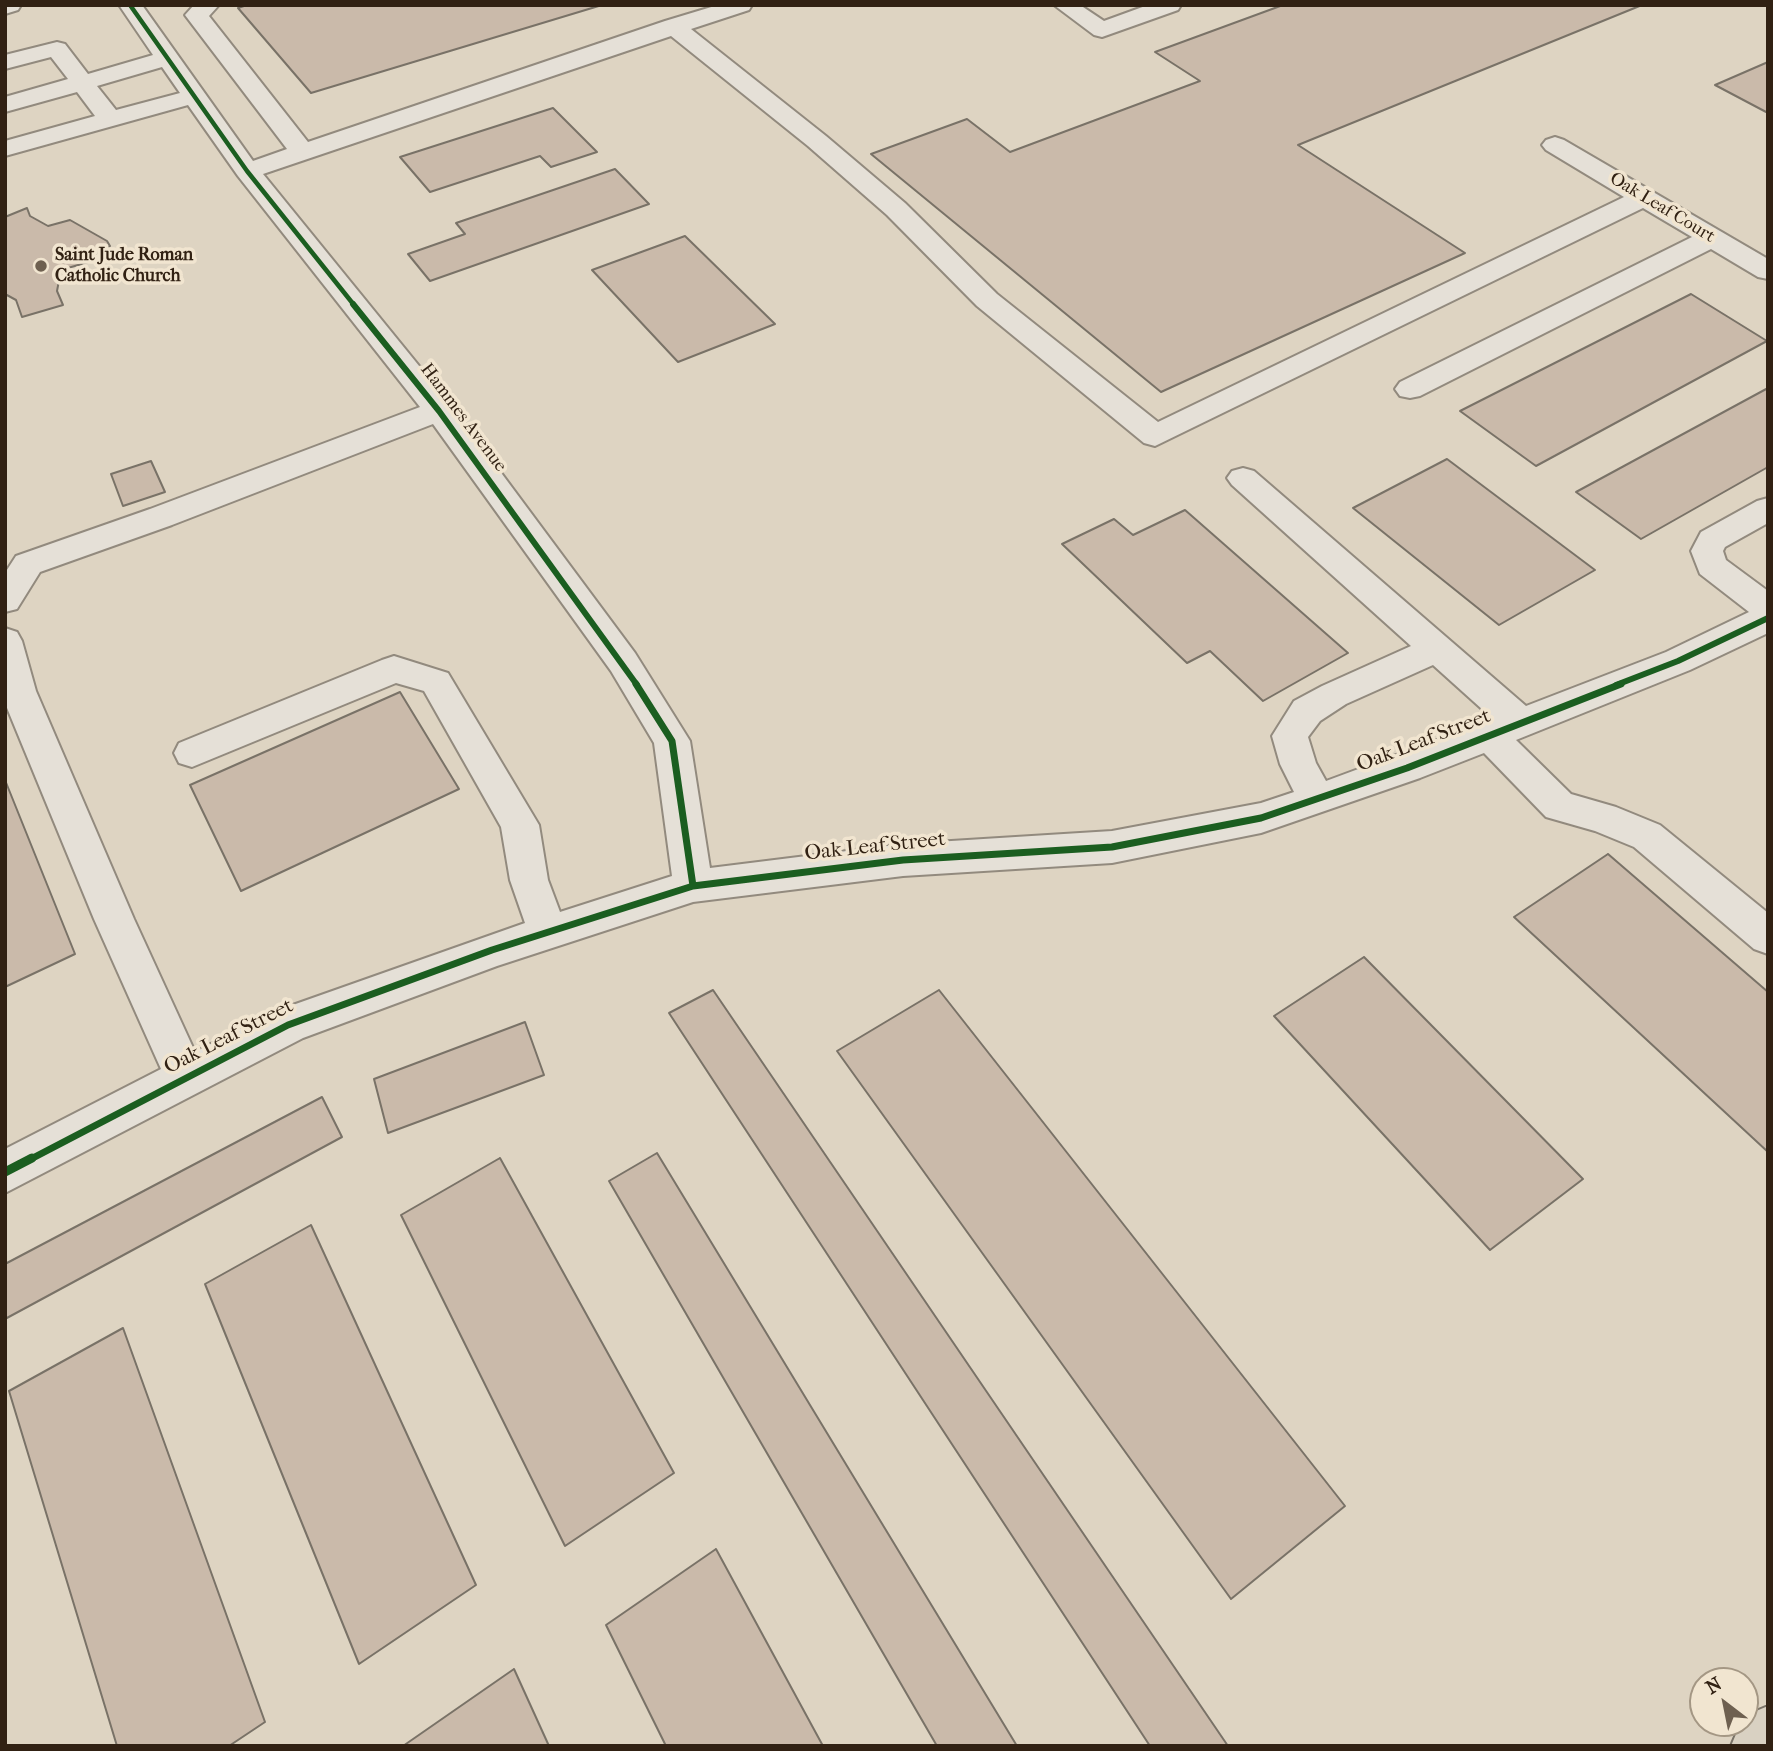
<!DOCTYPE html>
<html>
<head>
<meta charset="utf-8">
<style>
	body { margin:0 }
	#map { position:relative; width:1773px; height:1751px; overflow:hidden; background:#ded4c2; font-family:"IM FELL French Canon",serif }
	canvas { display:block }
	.frame { position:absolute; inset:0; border:7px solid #312113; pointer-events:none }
	.north { position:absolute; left:1689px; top:1667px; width:70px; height:70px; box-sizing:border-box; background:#f1e5d0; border:2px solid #a49784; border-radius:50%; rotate:328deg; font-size:19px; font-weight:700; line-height:28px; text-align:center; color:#312113 }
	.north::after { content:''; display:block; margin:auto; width:24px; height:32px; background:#6e6050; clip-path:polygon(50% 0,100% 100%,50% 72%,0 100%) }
</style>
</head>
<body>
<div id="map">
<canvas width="1773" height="1751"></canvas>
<div class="frame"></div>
<div class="north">N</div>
</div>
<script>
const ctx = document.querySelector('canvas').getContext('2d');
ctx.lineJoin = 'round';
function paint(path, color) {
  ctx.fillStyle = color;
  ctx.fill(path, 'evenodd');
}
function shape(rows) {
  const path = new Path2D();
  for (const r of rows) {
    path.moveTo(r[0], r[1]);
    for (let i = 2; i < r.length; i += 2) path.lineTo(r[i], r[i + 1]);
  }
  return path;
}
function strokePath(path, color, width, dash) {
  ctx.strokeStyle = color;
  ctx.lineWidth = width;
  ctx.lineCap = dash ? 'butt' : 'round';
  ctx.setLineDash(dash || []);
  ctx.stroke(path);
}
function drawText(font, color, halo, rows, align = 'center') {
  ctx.font = font + ' "IM FELL French Canon",serif';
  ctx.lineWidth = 7;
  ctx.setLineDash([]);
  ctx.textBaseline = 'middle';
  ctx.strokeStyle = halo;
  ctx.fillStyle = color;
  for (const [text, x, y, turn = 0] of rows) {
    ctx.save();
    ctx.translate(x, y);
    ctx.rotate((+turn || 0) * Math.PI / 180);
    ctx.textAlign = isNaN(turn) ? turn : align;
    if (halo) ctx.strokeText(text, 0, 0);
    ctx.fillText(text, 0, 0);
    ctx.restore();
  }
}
const building = shape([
	[247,5,602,5,311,93,238,8,247,5],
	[1283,5,1642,5,1298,145,1465,253,1161,392,871,154,967,119,1010,152,1200,81,1155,52,1283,5],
	[1768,62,1768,113,1715,85,1768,62],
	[553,108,597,152,551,167,540,156,430,192,400,157,553,108],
	[615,169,649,204,430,281,408,254,465,234,456,223,615,169],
	[27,208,30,216,48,226,70,220,107,241,110,246,93,255,92,261,61,270,57,291,63,305,22,317,16,300,5,294,5,217,27,208],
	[685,236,775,324,678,362,592,270,685,236],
	[1691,294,1767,341,1536,466,1460,411,1691,294],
	[1768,388,1768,467,1641,539,1576,492,1768,388],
	[1447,459,1595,570,1499,625,1353,508,1447,459],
	[151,461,165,492,123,506,111,474,151,461],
	[1185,510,1348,653,1263,701,1210,651,1187,663,1062,544,1114,519,1133,535,1185,510],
	[400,692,459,789,241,891,190,785,400,692],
	[5,780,75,954,5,987,5,780],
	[1608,854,1768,992,1768,1152,1514,917,1608,854],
	[1364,957,1583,1179,1490,1250,1274,1016,1364,957],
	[713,990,1228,1746,1150,1746,669,1013,713,990],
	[939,990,1345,1506,1231,1599,837,1051,939,990],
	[525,1022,544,1075,388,1133,374,1079,525,1022],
	[322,1097,342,1137,5,1319,5,1264,322,1097],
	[657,1153,1017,1746,937,1746,609,1181,657,1153],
	[500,1158,674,1473,565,1546,401,1215,500,1158],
	[311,1225,476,1585,359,1664,205,1284,311,1225],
	[123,1328,265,1722,229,1746,117,1746,9,1391,123,1328],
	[716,1549,823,1746,666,1746,606,1625,716,1549],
	[514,1669,549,1746,403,1746,514,1669]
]);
const minor = shape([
	[5,5,21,5,18,10,5,14,5,5],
	[119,5,142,5,253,161,287,149,185,15,194,5,219,5,209,16,308,142,665,21,718,5,752,5,749,10,691,29,826,136,905,203,997,294,1158,422,1624,197,1546,150,1542,145,1546,140,1555,137,1564,140,1768,259,1768,279,1758,277,1711,249,1420,396,1410,398,1400,396,1395,389,1400,382,1692,237,1643,208,1155,446,1144,443,977,306,887,215,808,146,671,36,263,174,450,404,635,653,690,741,710,868,903,844,1112,831,1261,803,1294,792,1280,764,1272,736,1294,701,1322,686,1411,646,1232,485,1227,478,1232,471,1243,468,1254,471,1526,706,1666,652,1749,612,1700,574,1691,551,1701,532,1757,501,1768,498,1768,523,1725,547,1723,551,1726,560,1768,591,1768,633,1690,670,1516,740,1571,794,1616,807,1660,825,1768,913,1768,954,1754,949,1634,847,1595,831,1546,817,1484,753,1420,778,1261,833,1112,863,903,876,693,902,497,966,303,1038,5,1193,5,1149,161,1069,94,919,5,703,5,628,17,632,22,641,36,691,134,919,195,1052,273,1012,525,923,510,880,501,827,424,691,396,683,192,767,179,763,174,753,179,743,382,660,394,656,448,673,539,825,548,880,560,912,672,876,654,743,611,671,433,424,172,525,40,572,17,609,5,612,5,573,16,556,150,509,420,407,238,176,188,105,5,156,5,141,95,116,77,92,5,112,5,97,68,79,51,57,5,69,5,55,57,42,65,44,88,74,153,55,119,5],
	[162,67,180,93,116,110,97,86,162,67],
	[1433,665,1493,719,1326,781,1316,763,1308,737,1320,721,1346,704,1433,665],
	[1054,5,1080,5,1104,21,1148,5,1181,5,1178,10,1102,37,1094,35,1054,5]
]);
const highway = shape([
	[1768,1706,1768,1746,1731,1746,1739,1727,1745,1723,1749,1714,1768,1706]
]);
const cyclewayFar3 = shape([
	[130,5,247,171,354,305]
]);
const cyclewayFar2 = shape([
	[353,304,439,411,637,685],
	[1616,685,1678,661,1768,618]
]);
const cyclewayFar1 = shape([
	[636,684,672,741,693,886],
	[29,1160,288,1025,492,950,693,886,903,860,1112,847,1261,818,1407,768,1621,684]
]);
const cycleway = shape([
	[5,1172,32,1158]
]);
const markers = [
	[41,266,7,"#6e6050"]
];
const farStreetnames = [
	["Oak Leaf Court",1662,208,31],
	["Hammes Avenue",463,418,53]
];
const farPoinames = [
	["Saint Jude Roman",55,256],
	["Catholic Church",55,277]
];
const streetNames = [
	["Oak Leaf Street",1424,741,-21],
	["Oak Leaf Street",875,847,-6],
	["Oak Leaf Street",229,1037,-27]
];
paint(building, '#cabaaa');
strokePath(building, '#797267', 2);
strokePath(minor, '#928a7e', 4);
strokePath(highway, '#797267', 4);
paint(minor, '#e5e0d7');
paint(highway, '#d9d1c2');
strokePath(cyclewayFar3, '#1b5e20', 4.5);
strokePath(cyclewayFar2, '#1b5e20', 6);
strokePath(cyclewayFar1, '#1b5e20', 7);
strokePath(cycleway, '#1b5e20', 9);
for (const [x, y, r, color] of markers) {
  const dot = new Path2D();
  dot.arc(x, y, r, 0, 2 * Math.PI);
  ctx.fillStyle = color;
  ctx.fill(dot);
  strokePath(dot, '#f1e5d0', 2.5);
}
drawText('18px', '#312113', '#f1e5d0', farStreetnames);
drawText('bold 18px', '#312113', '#f1e5d0', farPoinames, 'left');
drawText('21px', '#312113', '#f1e5d0', streetNames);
</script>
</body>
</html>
